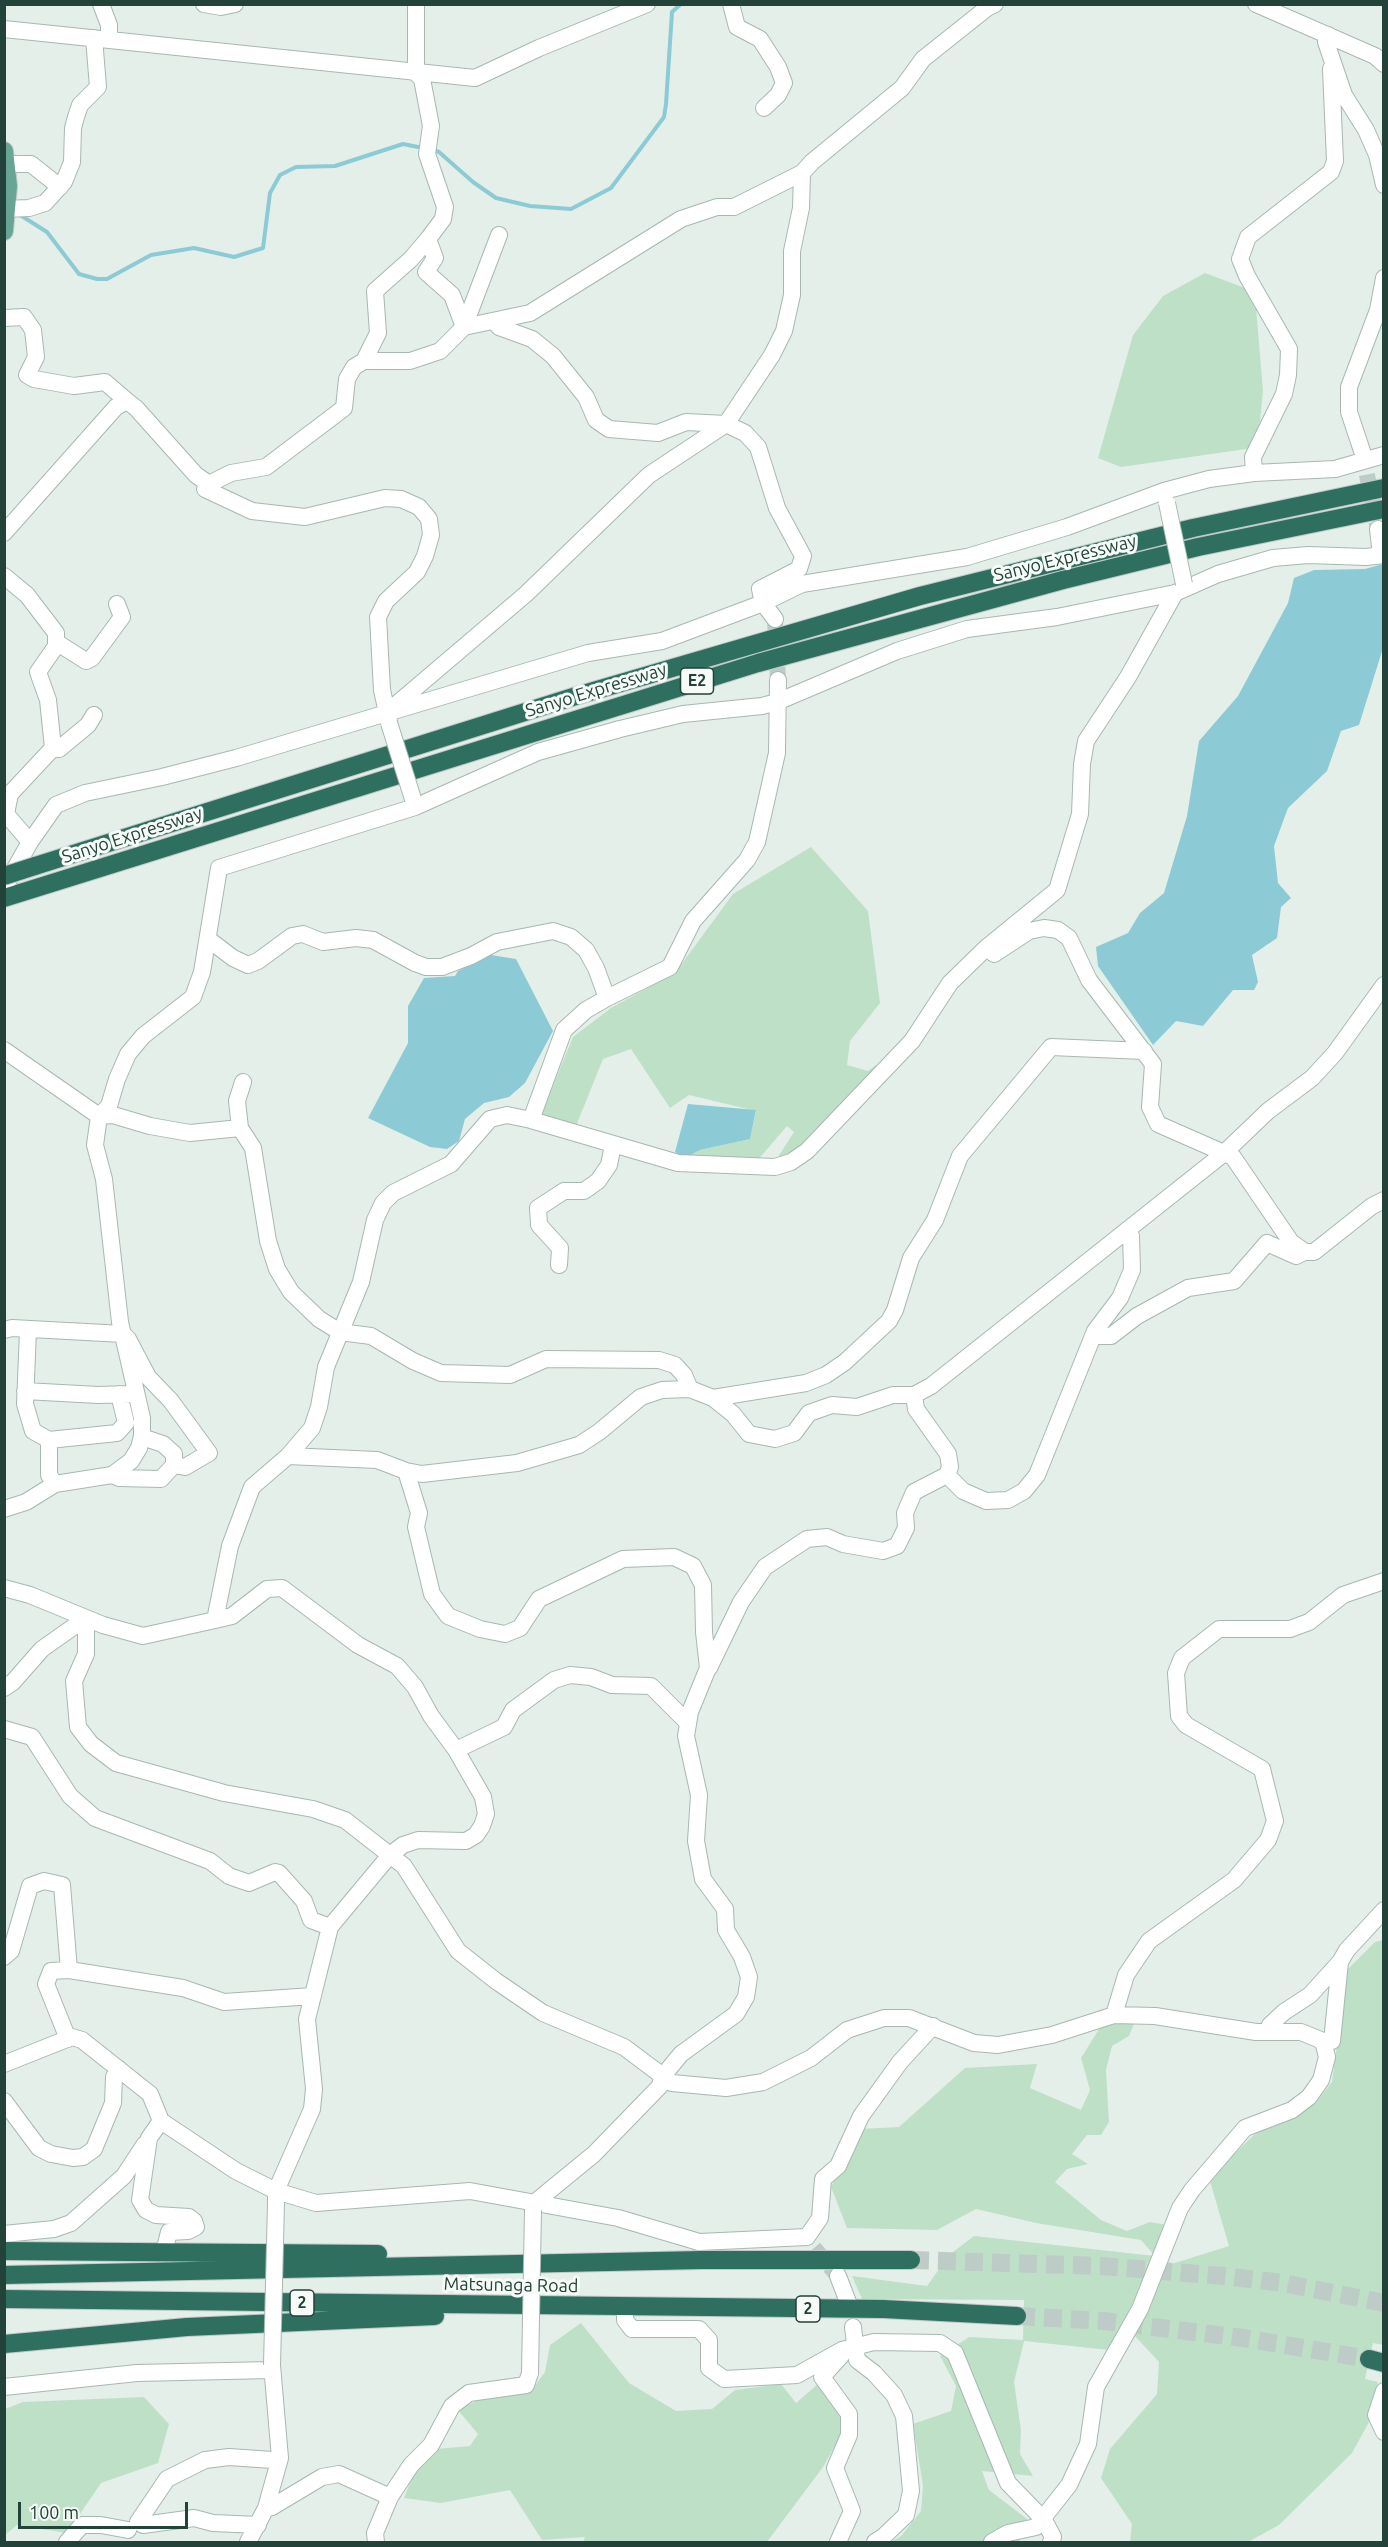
<!DOCTYPE html>
<html>
<head>
<meta charset="utf-8">
<style>
	body { margin:0 }
	#map { position:relative; width:1388px; height:2547px; overflow:hidden; background:#e5efea; font-family:Ubuntu,sans-serif }
	canvas { display:block }
	.frame { position:absolute; inset:0; border:6px solid #234239; pointer-events:none }
	.scale { position:absolute; left:18px; top:2502px; width:170px; height:27px; box-sizing:border-box; border:3px solid #234239; border-top:0; padding-left:8px; font-size:18px; line-height:21px; white-space:nowrap; color:#234239; -webkit-text-stroke:4px #f6fbf8; paint-order:stroke }
</style>
</head>
<body>
<div id="map">
<canvas width="1388" height="2547"></canvas>
<div class="frame"></div>
<div class="scale">100 m</div>
</div>
<script>
const ctx = document.querySelector('canvas').getContext('2d');
ctx.lineJoin = 'round';
function paint(path, color) {
  ctx.fillStyle = color;
  ctx.fill(path, 'evenodd');
}
function shape(rows) {
  const path = new Path2D();
  for (const r of rows) {
    path.moveTo(r[0], r[1]);
    for (let i = 2; i < r.length; i += 2) path.lineTo(r[i], r[i + 1]);
  }
  return path;
}
function strokePath(path, color, width, dash) {
  ctx.strokeStyle = color;
  ctx.lineWidth = width;
  ctx.lineCap = dash ? 'butt' : 'round';
  ctx.setLineDash(dash || []);
  ctx.stroke(path);
}
function drawText(font, color, halo, rows, align = 'center') {
  ctx.font = font + ' Ubuntu,sans-serif';
  ctx.lineWidth = 6;
  ctx.setLineDash([]);
  ctx.textBaseline = 'middle';
  ctx.strokeStyle = halo;
  ctx.fillStyle = color;
  for (const [text, x, y, turn = 0] of rows) {
    ctx.save();
    ctx.translate(x, y);
    ctx.rotate((+turn || 0) * Math.PI / 180);
    ctx.textAlign = isNaN(turn) ? turn : align;
    if (halo) ctx.strokeText(text, 0, 0);
    ctx.fillText(text, 0, 0);
    ctx.restore();
  }
}
const green = shape([
	[1205,273,1245,288,1256,307,1263,391,1260,421,1253,448,1121,467,1098,458,1133,335,1163,296],
	[811,847,868,911,880,1003,850,1041,847,1065,868,1071,876,1065,877,1068,815,1137,785,1157,778,1157,794,1132,787,1126,756,1162,685,1158,700,1150,750,1139,756,1111,689,1095,670,1108,631,1049,603,1059,576,1126,540,1117,573,1037,611,1008,675,973,733,894],
	[1383,1940,1384,2345,1373,2343,1365,2379,1378,2382,1369,2422,1352,2453,1279,2525,1248,2542,1130,2542,1132,2524,1101,2478,1110,2449,1157,2394,1159,2362,1133,2334,1162,2267,1229,2246,1209,2178,1255,2134,1316,2103,1332,2082,1347,1970,1375,1942],
	[1116,2020,1135,2021,1129,2036,1112,2046,1106,2070,1109,2122,1101,2135,1087,2135,1072,2154,1088,2164,1067,2169,1055,2182,1101,2220,1127,2231,1150,2222,1167,2225,1156,2257,1109,2350,1024,2341,1014,2382,1021,2430,1020,2454,1033,2476,982,2471,989,2490,1027,2519,1019,2542,891,2542,901,2536,921,2511,923,2486,913,2424,951,2411,956,2386,940,2356,969,2337,1023,2340,1024,2300,862,2299,852,2276,927,2286,949,2255,974,2236,1155,2256,1141,2240,1036,2223,976,2209,937,2230,847,2228,831,2187,859,2129,899,2127,965,2068,1037,2064,1030,2088,1081,2110,1090,2090,1081,2058,1101,2026],
	[581,2323,629,2383,676,2411,712,2409,735,2390,781,2384,796,2403,818,2384,842,2410,846,2426,823,2467,767,2542,583,2542,585,2537,542,2540,510,2490,441,2503,404,2498,415,2470,436,2449,470,2446,478,2434,458,2410,476,2401,530,2392,545,2372,550,2345],
	[144,2397,169,2424,158,2463,101,2483,67,2533,17,2525,5,2535,5,2409,23,2402]
]);
const water = shape([
	[1383,564,1383,648,1359,725,1341,731,1327,771,1288,808,1274,846,1278,883,1291,898,1281,907,1277,938,1252,955,1258,982,1254,990,1233,990,1203,1026,1176,1021,1153,1045,1098,966,1096,947,1128,933,1140,913,1164,893,1187,816,1199,741,1238,696,1288,603,1294,578,1314,570,1365,569],
	[491,955,516,959,553,1031,525,1083,509,1097,484,1103,465,1119,459,1141,447,1149,430,1147,368,1118,408,1043,408,1006,424,978,455,976,458,971],
	[688,1104,756,1110,750,1139,700,1150,685,1158,675,1152]
]);
const stream = shape([
	[433,150,439,152,473,182,496,198,530,206,571,209,611,188,664,117,666,104,672,12,681,4],
	[20,215,47,232,79,274,97,279,107,279,151,255,194,248,234,257,263,248,270,193,280,175,296,167,335,166,403,144,423,148]
]);
const minorTunnel = shape([
	[1362,451,1378,529],
	[775,619,778,680],
	[814,2248,838,2276]
]);
const highwayTunnel = shape([
	[911,2260,1101,2266,1224,2276,1283,2283,1384,2303],
	[1017,2316,1104,2321,1243,2338,1369,2359]
]);
const minor = shape([
	[101,4,109,25,109,39],
	[204,4,221,7,235,4],
	[731,4,737,27,760,39,778,67,784,83,778,95,764,108],
	[1256,4,1375,56,1384,64],
	[4,29,475,78,539,48,647,4],
	[1328,35,1326,42,1344,95,1366,130,1377,155,1384,185],
	[6,164,31,164,60,187],
	[4,209,29,208,45,203,64,182,72,162,73,128,76,117,80,105,98,87,94,38],
	[428,239,435,258,426,272,452,295,464,327,499,235],
	[4,318,24,317,33,330,36,357,27,375,34,379,74,386,105,382,127,401],
	[495,321,499,327,532,339,553,356,586,397,596,420,609,429,658,433,686,422,726,424,745,433,758,447,777,508,803,556,799,569,760,589,763,603,775,619],
	[364,361,378,333,375,291,411,259,428,239,443,219,445,207,427,154,431,126,422,79,416,73,416,4],
	[1362,451,1349,412,1349,387,1378,310,1384,278],
	[1254,473,1253,457,1284,394,1288,375,1289,349,1247,276,1240,259,1248,237,1331,172,1335,161,1331,69,1334,67],
	[209,484,205,489,252,511,305,517,385,498,401,499,419,507,429,519,431,535,425,556,417,572,386,601,378,617,382,690,389,722],
	[1378,529,1381,555],
	[4,533,116,407,127,401,136,408,196,475,209,484,231,473,266,467,344,408,347,379,354,367,364,361,410,361,440,351,464,327,530,313,681,219,717,207,734,207,802,173],
	[4,576,27,595,56,633,56,646,38,672,48,700,53,748,10,794,6,814,30,842],
	[56,642,86,661,92,658,122,617,117,604],
	[392,708,526,594,649,475,726,424,772,355,784,331,792,295,792,251,801,208,802,173,812,162,902,88,923,59,987,8,995,4],
	[53,748,59,749,88,725,94,715],
	[4,888,30,842,56,805,85,793,162,777,236,758,588,653,662,641,763,603,802,584,967,557,1067,527,1164,491,1209,479,1254,473,1335,469,1384,455],
	[208,939,233,958,248,965,258,961,292,936,303,934,323,942,356,938,373,940,415,963,426,967,442,967,471,956,497,942,553,931,571,937,586,950,596,968,607,998],
	[992,952,994,954,1029,931,1044,928,1058,930,1069,938,1089,980,1153,1064,1150,1107,1158,1124,1233,1157,1291,1242,1305,1252,1314,1252,1372,1206,1384,1200],
	[4,1050,99,1116,95,1145,104,1179,120,1322,142,1418,142,1436,139,1448,131,1461,112,1475,55,1484,26,1502,4,1509],
	[99,1116,109,1106,117,1079,128,1054,143,1036,193,997,202,972,219,868,415,807,538,752,620,729,683,714,762,706,777,702,897,651,967,629,1057,617,1175,593,1218,574,1273,558,1308,555,1366,557,1384,555],
	[99,1116,113,1115,150,1126,190,1133,240,1128,237,1101,243,1082],
	[531,1120,564,1030,586,1010,607,998,670,967,693,921,747,860,757,842,777,753,778,680],
	[240,1128,253,1148,268,1241,277,1269,291,1292,319,1319,340,1332,371,1336,413,1361,441,1373,510,1375,546,1359,659,1360,675,1365,684,1375,690,1389],
	[559,1265,560,1248,539,1225,538,1208,564,1191,584,1191,598,1181,609,1165,613,1145],
	[4,1330,12,1328,123,1334,128,1339,148,1377,171,1401,209,1453,185,1467,174,1465],
	[28,1330,25,1404,33,1431,49,1440,117,1433,126,1423,119,1394],
	[1095,1331,1100,1336,1111,1336,1137,1316,1188,1288,1234,1281,1267,1243,1296,1256,1302,1253],
	[25,1391,98,1395,129,1394],
	[914,1395,916,1409,948,1454,950,1467,947,1475,963,1491,986,1501,1008,1500,1024,1491,1037,1475,1095,1331,1120,1298,1132,1270,1131,1236,1127,1230],
	[713,1398,806,1383,826,1375,845,1362,889,1321,895,1310,911,1258,935,1220,960,1156,1051,1047,1144,1051],
	[49,1440,49,1475,55,1484],
	[288,1456,377,1460,406,1471,422,1474,517,1463,579,1445,599,1432,641,1397,662,1390,690,1389,713,1398,733,1414,749,1434,775,1439,794,1433,809,1413,832,1405,857,1407,893,1395,914,1395,931,1386,1223,1154,1268,1111,1312,1078,1335,1053,1384,985],
	[406,1471,419,1513,416,1527,432,1594,448,1616,480,1629,505,1634,520,1628,539,1599,623,1559,674,1557,693,1566,703,1585,704,1632,708,1668,690,1712,686,1736,699,1795,696,1841,703,1879,725,1909,726,1930,742,1957,749,1977,746,1997,736,2014,681,2054,662,2077,660,2086,594,2154,533,2204,533,2210],
	[112,1475,119,1478,161,1479,174,1465,174,1454,163,1444,142,1437],
	[4,1588,30,1595,103,1625,143,1636,215,1620,230,1546,252,1487,288,1456,312,1428,319,1407,326,1367,361,1282,375,1220,383,1203,393,1193,451,1164,490,1119,507,1115,531,1120,678,1163,775,1167,791,1162,807,1151,912,1041,950,983,986,948,1057,890,1080,814,1082,764,1086,741,1128,677,1175,593],
	[86,1618,86,1654,74,1681,78,1727,91,1744,116,1763,224,1793,313,1809,345,1820,404,1866,458,1951,496,1981,543,2013,624,2047,672,2083,726,2088,763,2082,811,2058,847,2030,884,2018,909,2018,974,2043,998,2045,1052,2035,1114,2015,1155,2016,1256,2032,1301,2032,1323,2041,1327,2057,1321,2080,1309,2097,1292,2110,1245,2128,1192,2190,1180,2208,1140,2309,1096,2387,1088,2444,1069,2485,1036,2527,1008,2533,992,2542],
	[215,1620,232,1616,267,1589,282,1588,358,1645,397,1666,415,1687,431,1716,456,1750,483,1797,486,1814,482,1826,476,1835,466,1841,418,1840,403,1845,390,1855,330,1927,307,2019,314,2089,312,2109,276,2191,276,2201],
	[709,1668,741,1602,765,1567,807,1539,827,1537,843,1544,883,1551,897,1546,906,1528,905,1513,914,1492,947,1475],
	[4,1688,13,1682,42,1649,86,1618],
	[4,1729,32,1737,70,1796,95,1818,210,1861,229,1876,249,1883,275,1872,279,1873,304,1901,311,1920,330,1927],
	[456,1750,504,1727,513,1710,554,1680,570,1675,591,1677,612,1685,651,1686,688,1723],
	[4,1957,11,1951,30,1886,44,1881,62,1885,69,1970],
	[1114,2015,1126,1975,1149,1941,1234,1880,1268,1840,1275,1821,1262,1769,1186,1725,1179,1716,1176,1673,1182,1658,1219,1629,1290,1629,1309,1622,1343,1595,1384,1581],
	[1268,2031,1270,2025,1284,2012,1310,1995,1340,1962],
	[68,2039,46,1984,51,1971,69,1970,183,1988,224,2002,313,1996],
	[1323,2041,1332,2041,1340,1962,1347,1950,1384,1910],
	[4,2064,72,2037,82,2040,150,2094,161,2121,236,2171,276,2191,316,2203,470,2191,618,2218,699,2242,807,2237,820,2218,823,2179,838,2166,861,2116,900,2062,933,2026],
	[4,2101,39,2148,51,2154,73,2158,83,2157,94,2149,113,2103,114,2077,119,2069],
	[161,2121,149,2138,140,2200,146,2210,156,2215,189,2217,194,2221,196,2227,188,2231,169,2232,166,2244],
	[4,2234,54,2229,71,2223,124,2176,145,2144],
	[838,2276,848,2302],
	[625,2308,625,2320,632,2329,699,2329,709,2340,709,2368,724,2379,797,2375,842,2350,874,2342,940,2343,955,2353,1008,2483,1044,2520,1053,2537,1051,2542],
	[853,2327,857,2360,874,2373,894,2395,904,2416,911,2491,906,2515,883,2537,875,2542],
	[4,2387,137,2373,271,2370],
	[1384,2391,1376,2415,1384,2432],
	[266,2508,272,2507,322,2477,339,2474,390,2497],
	[258,2525,213,2523,194,2518,143,2525,138,2522,167,2479,205,2460,229,2457,273,2460,280,2458],
	[67,2542,82,2525,101,2525,128,2530],
	[248,2542,266,2508,280,2458,272,2365],
	[376,2542,375,2533,390,2497,411,2465,431,2445,452,2406,469,2393,526,2385,530,2373],
	[838,2542,852,2511,835,2468,849,2435,849,2414,822,2377,841,2356]
]);
const major = shape([
	[4,151,8,186,4,231]
]);
const highway = shape([
	[35,866,576,696,920,596,1193,528,1384,488],
	[4,898,758,663,1063,580,1198,547,1384,509],
	[4,2251,378,2254],
	[4,2275,701,2260,911,2260],
	[4,2299,883,2309,1017,2316],
	[4,2344,187,2327,435,2316],
	[1369,2359,1384,2363]
]);
const minorBridge = shape([
	[1167,503,1184,584],
	[389,723,413,799],
	[272,2365,276,2203],
	[530,2373,533,2210]
]);
const highwayBridge = shape([
	[4,876,35,866]
]);
const shields = [
	[697,681,33],
	[302,2303,24],
	[808,2309,24]
];
const shieldNames = [
	["E2",697,681],
	["2",302,2303],
	["2",808,2309]
];
const streetNames = [
	["Sanyo Expressway",1065,558,-14],
	["Sanyo Expressway",596,690,-17],
	["Sanyo Expressway",132,835,-18],
	["Matsunaga Road",511,2285,1]
];
paint(green, '#bee0c6');
paint(water, '#8ccbd5');
strokePath(stream, '#8ccbd5', 4);
strokePath(minorTunnel, '#beccc7', 16, [16, 8]);
strokePath(highwayTunnel, '#beccc7', 18, [18, 9]);
strokePath(minor, '#a7b8b1', 18);
strokePath(major, '#c1cac8', 20);
strokePath(highway, '#c1cac8', 20);
strokePath(minor, '#fff', 16);
strokePath(major, '#68a594', 18);
strokePath(highway, '#2e6f60', 18);
strokePath(minorBridge, '#a7b8b1', 18, []);
strokePath(highwayBridge, '#c1cac8', 20, []);
strokePath(minorBridge, '#fff', 16);
strokePath(highwayBridge, '#2e6f60', 18);
for (const [x, y, w] of shields) {
  const box = new Path2D();
  box.roundRect(x - w / 2, y - 13, w, 26, 4.5);
  ctx.fillStyle = '#f6fbf8';
  ctx.fill(box);
  strokePath(box, '#234239', 1.5);
}
drawText('bold 16px', '#234239', null, shieldNames);
drawText('18px', '#234239', '#f6fbf8', streetNames);
</script>
</body>
</html>
